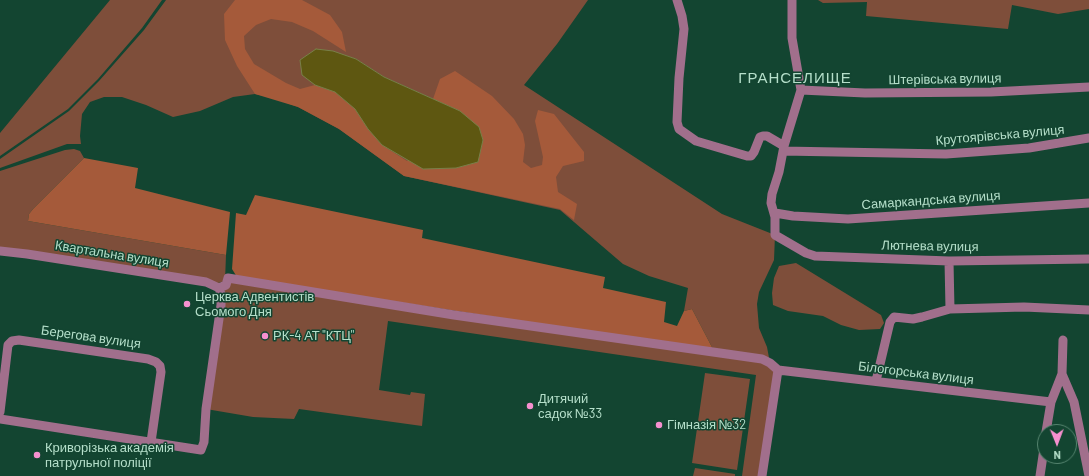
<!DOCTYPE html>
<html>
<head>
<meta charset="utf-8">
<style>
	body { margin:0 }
	#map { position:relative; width:1089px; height:476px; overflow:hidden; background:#134531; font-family:Barlow,sans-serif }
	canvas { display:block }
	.north { position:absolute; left:1037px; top:424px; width:40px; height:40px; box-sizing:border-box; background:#134531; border:1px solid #54836e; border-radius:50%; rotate:179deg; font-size:11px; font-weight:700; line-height:16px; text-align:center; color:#b5dfca }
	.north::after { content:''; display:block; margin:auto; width:14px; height:18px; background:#f690cf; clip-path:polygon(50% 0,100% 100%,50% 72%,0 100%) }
</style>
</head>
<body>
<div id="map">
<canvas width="1089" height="476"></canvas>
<div class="north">N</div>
</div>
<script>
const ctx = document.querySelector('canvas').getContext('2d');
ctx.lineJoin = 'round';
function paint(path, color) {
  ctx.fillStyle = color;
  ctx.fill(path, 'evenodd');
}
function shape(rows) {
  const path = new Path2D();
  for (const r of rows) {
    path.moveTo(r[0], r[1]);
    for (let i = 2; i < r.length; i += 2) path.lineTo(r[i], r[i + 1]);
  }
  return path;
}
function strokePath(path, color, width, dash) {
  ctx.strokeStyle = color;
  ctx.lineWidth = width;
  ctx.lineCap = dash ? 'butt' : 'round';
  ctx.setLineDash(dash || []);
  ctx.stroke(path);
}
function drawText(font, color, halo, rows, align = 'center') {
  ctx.font = font + ' Barlow,sans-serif';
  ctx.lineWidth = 3;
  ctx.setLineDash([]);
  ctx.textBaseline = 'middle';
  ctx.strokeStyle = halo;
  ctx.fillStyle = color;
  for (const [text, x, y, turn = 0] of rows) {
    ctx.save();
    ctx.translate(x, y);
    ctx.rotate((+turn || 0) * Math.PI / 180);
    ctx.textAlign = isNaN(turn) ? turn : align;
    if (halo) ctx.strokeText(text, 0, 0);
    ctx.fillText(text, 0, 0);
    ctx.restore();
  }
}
const green = shape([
	[110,0,162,0,142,28,98,79,68,109,0,156,0,133],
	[166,0,588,0,557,44,524,85,722,214,775,235,774,260,759,292,757,304,759,328,767,347,770,363,778,370,762,476,742,476,756,375,388,321,379,390,410,395,411,392,425,394,422,426,299,409,294,419,253,417,206,409,221,305,228,278,714,351,692,309,684,311,688,288,649,276,623,264,560,210,404,176,339,129,298,107,273,98,255,94,233,97,200,111,173,117,146,105,122,97,104,97,90,102,82,114,80,136,81,144,67,144,0,168,0,159,69,111,99,81,144,30],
	[346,56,356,59,384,77,460,111,315,85],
	[818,0,1089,0,1089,9,1058,14,1012,5,1008,29,866,16,867,2,823,3],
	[74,149,80,151,84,158,33,209,29,214,28,221,226,255,225,281,218,283,0,248,0,171,65,150],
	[796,263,881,315,884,323,880,329,859,330,841,325,823,316,788,311,773,305,772,293,774,278,779,266],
	[705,373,750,379,737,470,692,463],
	[695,468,735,474,735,476,693,476]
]);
const forest = shape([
	[235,0,302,0,330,15,342,32,346,52,313,31,292,22,271,19,256,25,244,36,245,49,254,64,286,83,300,89,315,85,335,92,355,109,368,129,382,145,407,161,460,111,433,99,440,79,455,71,492,96,514,119,523,134,525,145,523,162,531,168,542,165,543,157,535,121,538,110,554,114,584,152,584,161,563,166,556,177,558,192,577,204,574,220,560,209,404,176,339,129,298,107,255,94,237,66,225,40,224,14],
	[84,158,138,168,135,188,230,212,226,255,28,221,29,214,33,209],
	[255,195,423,230,422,238,605,277,603,288,666,302,664,322,677,326,684,311,692,309,714,351,237,277,232,269,236,213,246,215]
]);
const water = shape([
	[316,49,333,51,356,59,384,77,460,111,479,127,483,140,478,162,456,168,423,169,382,145,368,129,355,109,335,92,315,85,302,75,300,60,316,49]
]);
const minor = shape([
	[677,0,682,16,684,29,679,78,677,122,679,129,696,141,747,156,751,156,754,152,760,137,763,136,767,136,784,146],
	[792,0,792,38,801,90,784,146,779,172,772,194,771,203,775,217,775,235,806,253,815,256,949,261,1089,259],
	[801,90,865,93,991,92,1089,87],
	[783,151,946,154,1029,148,1089,138],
	[775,213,793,216,848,219,1089,203],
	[0,251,27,254,206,282,219,288],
	[949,261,950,309],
	[219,288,226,285,228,278,234,279,454,315,762,359,770,363,778,370],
	[1063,340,1062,374,1074,402,1089,476],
	[778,370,1051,402],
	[876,381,890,322,894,317,913,319,922,317,950,309,1024,307,1089,310],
	[0,412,8,345,12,341,19,340,148,359,156,362,160,366,161,372,151,442],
	[0,419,201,450,204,442,206,409,221,305,221,294,219,288],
	[1046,432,1051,402,1062,374],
	[762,476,778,370],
	[1040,476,1045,442]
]);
const markers = [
	[187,304,4,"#f690cf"],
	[265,336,4,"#f690cf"],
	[530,406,4,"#f690cf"],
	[659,425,4,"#f690cf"],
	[37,455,4,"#f690cf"]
];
const streetNames = [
	["Штерівська вулиця",945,79,-1],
	["Крутоярівська вулиця",1000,135,-5],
	["Самаркандська вулиця",931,200,-4],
	["Лютнева вулиця",930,246,1],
	["Квартальна вулиця",112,254,9],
	["Берегова вулиця",91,337,8],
	["Білогорська вулиця",916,373,7]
];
const poiNames = [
	["Церква Адвентистів",195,297],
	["Сьомого Дня",195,312],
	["РК-4 АТ \"КТЦ\"",273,336],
	["Дитячий",538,399],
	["садок №33",538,414],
	["Гімназія №32",667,425],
	["Криворізька академія",45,448],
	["патрульної поліції",45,463]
];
const quarterNames = [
	["ГРАНСЕЛИЩЕ",795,78]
];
paint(green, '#7e4e3a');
paint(forest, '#a55a3a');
paint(water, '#5e5711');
strokePath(water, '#788048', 1);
strokePath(minor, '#a16f8c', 9);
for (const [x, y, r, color] of markers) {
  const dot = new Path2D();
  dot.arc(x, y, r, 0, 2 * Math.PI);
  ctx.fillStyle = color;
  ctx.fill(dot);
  strokePath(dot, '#134531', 1.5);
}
drawText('13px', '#b5dfca', '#134531', streetNames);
drawText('13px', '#b5dfca', '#134531', poiNames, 'left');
ctx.letterSpacing = '1px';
drawText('15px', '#b5dfca', '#134531', quarterNames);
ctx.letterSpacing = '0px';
</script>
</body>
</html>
